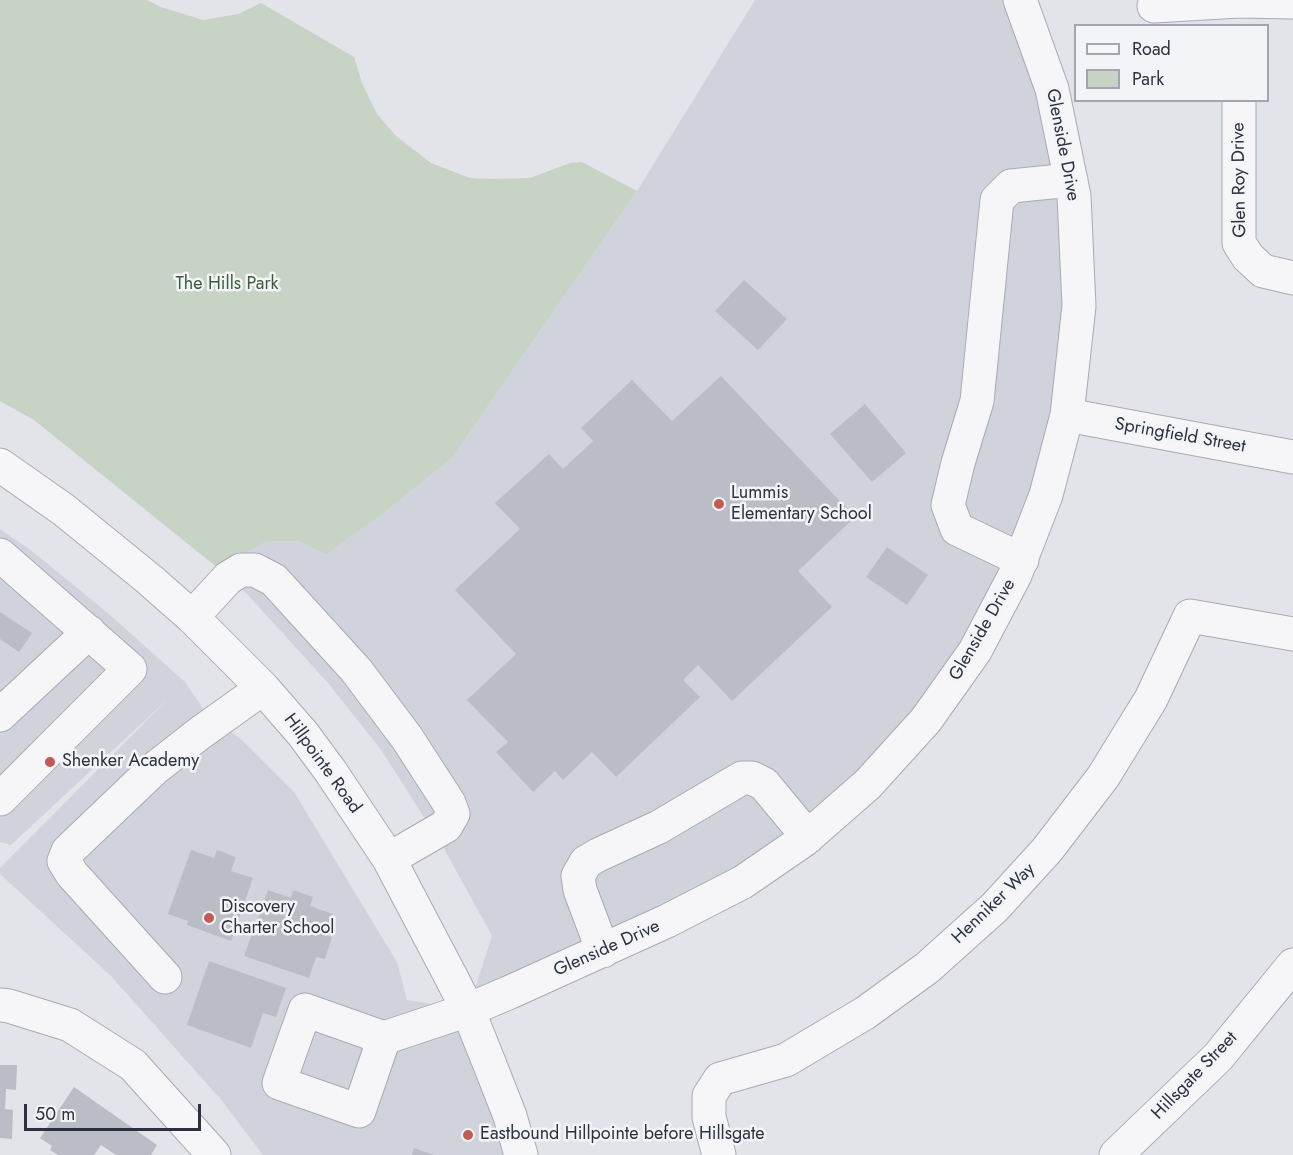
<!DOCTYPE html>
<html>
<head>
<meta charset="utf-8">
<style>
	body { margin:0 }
	#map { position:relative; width:1293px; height:1155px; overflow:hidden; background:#e3e4ea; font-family:Jost,sans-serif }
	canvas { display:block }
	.legend { position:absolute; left:1074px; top:24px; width:195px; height:78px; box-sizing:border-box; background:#f3f4f7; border:2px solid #a3a6ae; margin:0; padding:8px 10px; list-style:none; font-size:18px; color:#2c3041 }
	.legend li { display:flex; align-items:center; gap:12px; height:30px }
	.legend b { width:30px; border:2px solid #a3a6ae }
	.scale { position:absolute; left:24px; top:1104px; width:177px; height:27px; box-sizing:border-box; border:3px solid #2c3041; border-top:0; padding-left:8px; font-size:18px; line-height:21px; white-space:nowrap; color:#2c3041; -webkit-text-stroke:4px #f3f4f7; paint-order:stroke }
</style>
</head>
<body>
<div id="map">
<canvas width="1293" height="1155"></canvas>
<ul class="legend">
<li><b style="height:8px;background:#f6f6f9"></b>Road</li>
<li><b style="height:16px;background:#c6d3c5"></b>Park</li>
</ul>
<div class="scale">50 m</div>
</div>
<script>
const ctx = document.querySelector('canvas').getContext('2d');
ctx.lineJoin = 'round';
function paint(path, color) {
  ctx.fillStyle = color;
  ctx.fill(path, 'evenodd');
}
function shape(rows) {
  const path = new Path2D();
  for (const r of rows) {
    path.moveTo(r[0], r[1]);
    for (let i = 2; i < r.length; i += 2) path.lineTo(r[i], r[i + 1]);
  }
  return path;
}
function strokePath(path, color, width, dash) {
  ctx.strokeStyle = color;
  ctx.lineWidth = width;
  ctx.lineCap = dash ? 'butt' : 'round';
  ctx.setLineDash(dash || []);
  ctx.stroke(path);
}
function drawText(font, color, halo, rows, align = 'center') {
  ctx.font = font + ' Jost,sans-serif';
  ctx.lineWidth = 5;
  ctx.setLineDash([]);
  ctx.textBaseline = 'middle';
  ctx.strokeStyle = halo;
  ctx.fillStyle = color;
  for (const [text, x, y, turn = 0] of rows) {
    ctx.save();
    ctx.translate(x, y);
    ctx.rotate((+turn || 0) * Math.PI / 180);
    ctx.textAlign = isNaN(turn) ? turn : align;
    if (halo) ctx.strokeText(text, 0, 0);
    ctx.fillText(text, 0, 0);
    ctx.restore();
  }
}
const built = shape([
	[755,0,1020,0,1074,196,1067,415,975,651,804,840,468,1010,521,1155,263,1155,223,1102,111,976,0,874,0,868,168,699,11,845,0,842,0,529,32,551,109,614,185,682,204,710,242,740,294,792,397,962,407,1000,468,1010,492,936,442,845,381,750,328,683,247,594,219,569,265,542,298,541,326,553,384,513,452,458,637,191]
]);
const green = shape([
	[0,0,147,0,161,7,203,20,238,14,261,3,354,57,362,83,377,114,396,136,431,163,470,178,492,179,530,178,570,163,582,162,637,191,452,458,384,513,326,554,298,541,265,542,219,569,34,420,0,401]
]);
const building = shape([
	[744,280,787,319,758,350,715,311],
	[721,376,855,517,798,571,832,607,732,701,698,665,683,680,700,697,616,777,592,752,563,780,555,771,533,792,496,752,508,742,467,700,516,654,455,590,520,529,495,503,549,454,563,469,593,441,581,428,632,380,672,421],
	[865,404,906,453,872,482,830,434],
	[887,547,928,575,907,605,866,577],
	[0,612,32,633,19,652,0,639],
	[191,850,214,858,217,850,236,857,231,871,253,878,231,941,187,925,188,921,168,914],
	[268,890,291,898,293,890,313,897,310,906,333,914,326,935,332,937,325,959,316,957,309,978,244,956],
	[209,961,286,988,276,1017,263,1013,251,1048,187,1025],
	[0,1065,17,1065,16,1090,6,1089,5,1109,13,1110,12,1139,0,1138],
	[74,1087,157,1145,151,1155,116,1155,101,1145,94,1155,58,1155,50,1150,52,1146,40,1138],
	[414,1148,434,1155,412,1155]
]);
const minor = shape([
	[1154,6,1239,1,1293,2],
	[1239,100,1239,243,1248,257,1263,271,1293,278],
	[1067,415,1293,457],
	[0,465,64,510,150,580,192,617,263,688,303,734,331,772,389,859,450,975,468,1010,490,1065,510,1116,521,1155],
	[0,555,130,669,0,799],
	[1022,560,957,529,948,505,958,463,977,401,997,200,1011,186,1071,180],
	[192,617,228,578,241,570,255,570,274,580,356,670,407,738,449,803,453,814,446,826,389,859],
	[0,715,89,632],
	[603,951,580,890,578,876,586,862,598,855,659,827,742,778,752,778,764,784,808,837],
	[165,977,72,874,64,861,68,851,154,769,200,733,263,688],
	[0,1005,9,1006,70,1025,133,1065,214,1155],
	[384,1038,359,1111,279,1083,305,1010,384,1038,468,1010,508,993,667,921,743,882,804,840,868,784,926,720,975,651,1015,575,1046,495,1067,415,1079,306,1074,196,1052,89,1020,0],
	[719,1155,709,1117,709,1096,720,1079,786,1060,865,1013,927,968,995,907,1047,850,1103,777,1151,699,1190,616,1293,634],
	[1116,1155,1218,1057,1293,965]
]);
const markers = [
	[719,504,6,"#c35b54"],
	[50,762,6,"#c35b54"],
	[209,918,6,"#c35b54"],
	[468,1135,6,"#c35b54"]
];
const streetNames = [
	["Glenside Drive",1062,145,79],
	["Glen Roy Drive",1240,180,-91],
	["Springfield Street",1180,436,10],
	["Glenside Drive",983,630,-60],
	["Hillpointe Road",322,764,54],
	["Henniker Way",994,904,-44],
	["Glenside Drive",607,949,-24],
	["Hillsgate Street",1195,1076,-46]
];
const parkNames = [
	["The Hills Park",227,285]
];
const poiNames = [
	["Lummis",731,494],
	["Elementary School",731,515],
	["Shenker Academy",62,762],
	["Discovery",221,908],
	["Charter School",221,929],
	["Eastbound Hillpointe before Hillsgate",480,1135]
];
paint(built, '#d1d3dc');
paint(green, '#c6d3c5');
paint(building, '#bbbdc6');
strokePath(minor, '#a8aab4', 35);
strokePath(minor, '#f6f6f9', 33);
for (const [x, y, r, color] of markers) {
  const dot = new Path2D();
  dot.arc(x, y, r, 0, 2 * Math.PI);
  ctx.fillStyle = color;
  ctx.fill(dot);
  strokePath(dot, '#f3f4f7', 2);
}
drawText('18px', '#2c3041', '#f3f4f7', streetNames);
drawText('18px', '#3b5b3c', '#f3f4f7', parkNames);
drawText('18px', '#2c3041', '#f3f4f7', poiNames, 'left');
</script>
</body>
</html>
